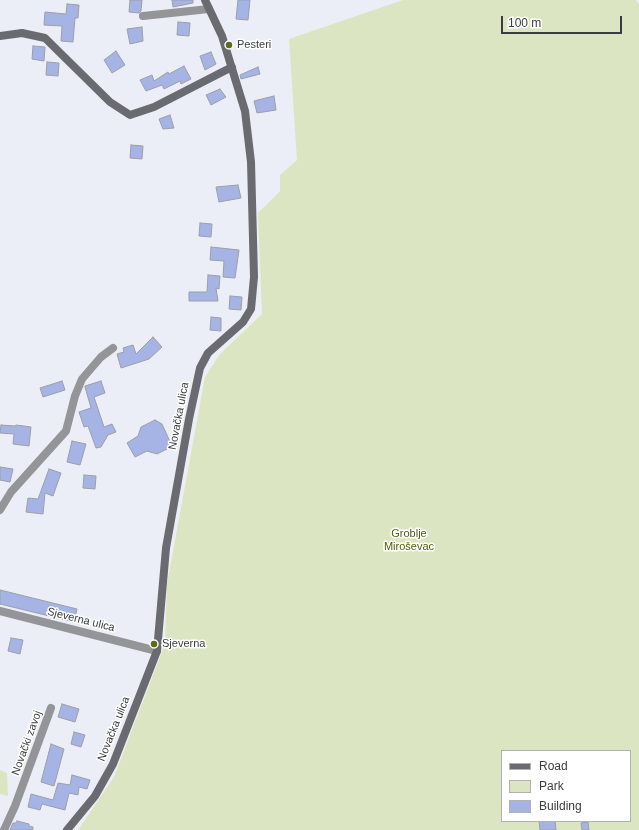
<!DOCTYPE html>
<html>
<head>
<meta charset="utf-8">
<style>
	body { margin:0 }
	#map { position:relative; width:639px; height:830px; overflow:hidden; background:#ebeef6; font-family:Helvetica,sans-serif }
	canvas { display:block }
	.legend { position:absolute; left:501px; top:750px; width:130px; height:72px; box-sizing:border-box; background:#fff; border:1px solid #b1b1b2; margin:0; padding:5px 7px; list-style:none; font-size:12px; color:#3b3c3f }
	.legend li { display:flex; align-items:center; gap:8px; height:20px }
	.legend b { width:20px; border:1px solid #b1b1b2 }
	.scale { position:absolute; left:501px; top:16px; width:121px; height:18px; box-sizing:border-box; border:2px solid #3b3c3f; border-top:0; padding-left:5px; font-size:12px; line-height:14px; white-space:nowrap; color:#3b3c3f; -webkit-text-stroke:3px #fff; paint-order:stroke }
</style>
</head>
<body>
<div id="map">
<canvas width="639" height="830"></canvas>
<ul class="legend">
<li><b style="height:5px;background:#696b70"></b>Road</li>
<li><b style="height:11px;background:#dce5c2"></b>Park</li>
<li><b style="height:11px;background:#a6b3e5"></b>Building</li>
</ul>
<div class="scale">100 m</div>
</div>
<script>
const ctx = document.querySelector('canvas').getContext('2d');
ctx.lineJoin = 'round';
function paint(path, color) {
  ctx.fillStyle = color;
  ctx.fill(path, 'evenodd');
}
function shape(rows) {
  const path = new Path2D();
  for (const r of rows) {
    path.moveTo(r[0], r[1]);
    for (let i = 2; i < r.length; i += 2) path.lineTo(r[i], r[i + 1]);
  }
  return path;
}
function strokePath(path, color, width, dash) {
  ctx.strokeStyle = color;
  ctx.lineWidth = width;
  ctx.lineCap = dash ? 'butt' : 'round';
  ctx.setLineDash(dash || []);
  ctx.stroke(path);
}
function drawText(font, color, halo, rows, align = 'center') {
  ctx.font = font + ' Helvetica,sans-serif';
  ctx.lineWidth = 3;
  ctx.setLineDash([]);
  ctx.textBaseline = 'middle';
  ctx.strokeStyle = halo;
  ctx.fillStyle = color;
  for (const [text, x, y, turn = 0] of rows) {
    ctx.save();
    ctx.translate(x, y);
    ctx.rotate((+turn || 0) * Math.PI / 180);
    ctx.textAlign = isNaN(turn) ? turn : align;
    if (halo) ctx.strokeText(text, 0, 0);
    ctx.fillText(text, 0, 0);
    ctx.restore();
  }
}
const green = shape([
	[403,0,636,0,639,5,639,830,78,830,114,777,165,644,167,584,205,377,220,354,262,314,258,213,280,191,280,175,297,160,289,39],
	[502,751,630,751,630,821,502,821],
	[0,770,7,773,8,796,0,794]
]);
const building = shape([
	[130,0,142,0,141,11,139,13,129,12,130,0],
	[172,0,193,0,193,3,173,7,172,0],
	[238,0,250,0,248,20,236,19,238,0],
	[67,4,79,5,78,18,75,18,73,42,61,41,62,26,44,25,45,12,66,14,67,4],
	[178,22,190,23,189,36,177,35,178,22],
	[142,27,143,41,130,44,127,29,142,27],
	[33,46,45,47,44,61,32,59,33,46],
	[116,51,125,65,112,73,104,60,116,51],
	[211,52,216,64,205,70,200,56,211,52],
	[47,62,59,63,58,76,46,75,47,62],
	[184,66,191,79,181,84,180,81,164,89,162,85,146,91,140,80,152,75,154,81,168,72,169,74,184,66],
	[258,67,260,74,241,79,240,75,258,67],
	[220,89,226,97,211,105,206,95,220,89],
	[274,96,276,110,257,113,254,101,274,96],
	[170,115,174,128,163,129,159,119,170,115],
	[131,145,143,146,142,159,130,158,131,145],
	[238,185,241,198,219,202,216,187,238,185],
	[200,223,212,224,211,237,199,236,200,223],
	[211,247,239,250,235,278,223,277,224,261,210,260,211,247],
	[208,275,220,276,219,289,216,288,218,301,189,301,189,292,207,292,208,275],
	[230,296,242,297,241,310,229,309,230,296],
	[211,317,221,318,221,331,210,330,211,317],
	[153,337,162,347,149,359,121,368,117,354,124,352,123,348,133,345,136,354,153,337],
	[62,381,65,390,43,397,40,388,62,381],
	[101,381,105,393,94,397,104,427,112,424,116,432,108,435,101,447,96,448,88,426,84,427,79,412,91,408,85,387,85,386,101,381],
	[155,420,162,424,171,444,169,448,157,454,147,451,135,457,127,443,138,436,141,427,155,420],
	[1,425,15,426,16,425,31,427,29,446,13,444,14,434,0,433,1,425],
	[72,441,86,444,80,465,67,462,72,441],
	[0,467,13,469,10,482,0,480,0,467],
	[49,469,61,473,53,496,45,493,43,514,26,512,28,498,38,499,49,469],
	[84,475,96,476,95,489,83,488,84,475],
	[0,590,77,609,74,622,0,604,0,590],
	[11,638,23,640,20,654,8,651,11,638],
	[62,704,79,709,75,722,58,717,62,704],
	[74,732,85,735,81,747,71,744,74,732],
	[51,744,64,749,54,786,41,782,51,744],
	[72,775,90,780,87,789,79,787,78,795,69,793,65,810,42,804,40,810,28,807,31,794,53,800,58,783,70,785,72,775],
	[17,821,29,824,29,826,33,827,33,830,10,830,13,823,16,823,17,821],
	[539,821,555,821,556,830,540,830,539,821],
	[588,822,589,830,582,830,581,823,588,822]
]);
const street = shape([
	[143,16,209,9],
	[0,510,11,492,66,431,75,396,82,379,101,357,113,348],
	[0,611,157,651],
	[4,830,15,806,51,708]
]);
const secondary = shape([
	[0,36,22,33,45,38,110,102,130,115,154,107,232,67],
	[67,830,95,796,113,764,157,651,166,548,189,419,200,368,208,353,243,322,251,309,254,277,251,162,245,111,222,36,205,0]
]);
const markers = [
	[229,45,4,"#5d6c17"],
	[154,644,4,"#5d6c17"]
];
const poiNames = [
	["Pesteri",237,45],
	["Sjeverna",162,644]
];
const streetNames = [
	["Novačka ulica",179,416,-79],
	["Sjeverna ulica",81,620,14],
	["Novačka ulica",114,729,-68],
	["Novački zavoj",27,743,-70]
];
const parkNames = [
	["Groblje",409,534],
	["Miroševac",409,547]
];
paint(green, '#dce5c2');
paint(building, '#a6b3e5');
strokePath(building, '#9c9fa6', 1);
strokePath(street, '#949598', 8);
strokePath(secondary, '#696b70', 8);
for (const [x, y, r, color] of markers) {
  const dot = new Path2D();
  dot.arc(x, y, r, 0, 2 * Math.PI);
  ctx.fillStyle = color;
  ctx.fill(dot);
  strokePath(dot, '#fff', 1.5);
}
drawText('11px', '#3b3c3f', '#fff', poiNames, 'left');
drawText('11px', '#3b3c3f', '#fff', streetNames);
drawText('11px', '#505e07', '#fff', parkNames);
</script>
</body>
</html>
